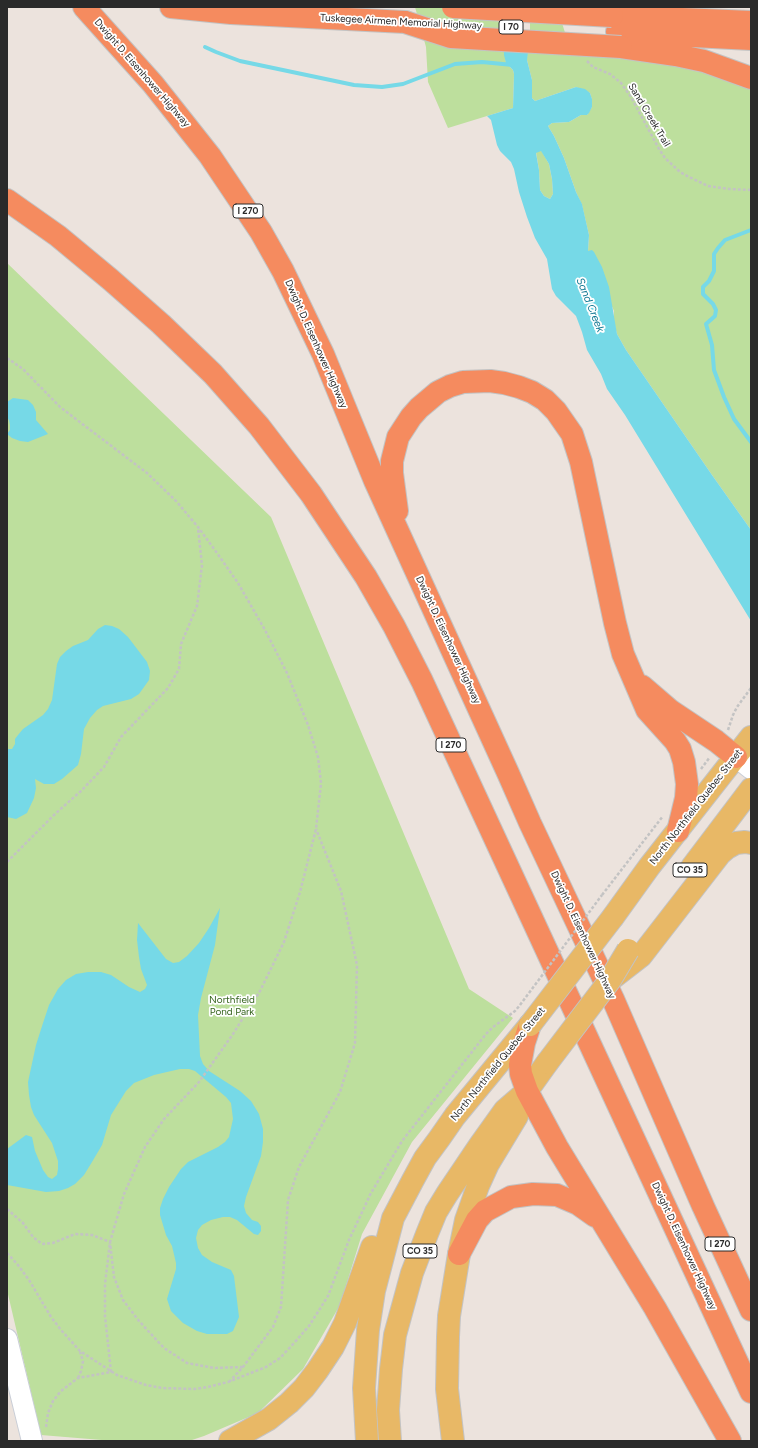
<!DOCTYPE html>
<html>
<head>
<meta charset="utf-8">
<style>
	body { margin:0 }
	#map { position:relative; width:758px; height:1448px; overflow:hidden; background:#ece3dd; font-family:Figtree,sans-serif }
	canvas { display:block }
	.frame { position:absolute; inset:0; border:8px solid #2a2a2a; pointer-events:none }
</style>
</head>
<body>
<div id="map">
<canvas width="758" height="1448"></canvas>
<div class="frame"></div>
</div>
<script>
const ctx = document.querySelector('canvas').getContext('2d');
ctx.lineJoin = 'round';
function paint(path, color) {
  ctx.fillStyle = color;
  ctx.fill(path, 'evenodd');
}
function shape(rows) {
  const path = new Path2D();
  for (const r of rows) {
    path.moveTo(r[0], r[1]);
    for (let i = 2; i < r.length; i += 2) path.lineTo(r[i], r[i + 1]);
  }
  return path;
}
function strokePath(path, color, width, dash) {
  ctx.strokeStyle = color;
  ctx.lineWidth = width;
  ctx.lineCap = dash ? 'butt' : 'round';
  ctx.setLineDash(dash || []);
  ctx.stroke(path);
}
function drawText(font, color, halo, rows, align = 'center') {
  ctx.font = font + ' Figtree,sans-serif';
  ctx.lineWidth = 3.5;
  ctx.setLineDash([]);
  ctx.textBaseline = 'middle';
  ctx.strokeStyle = halo;
  ctx.fillStyle = color;
  for (const [text, x, y, turn = 0] of rows) {
    ctx.save();
    ctx.translate(x, y);
    ctx.rotate((+turn || 0) * Math.PI / 180);
    ctx.textAlign = isNaN(turn) ? turn : align;
    if (halo) ctx.strokeText(text, 0, 0);
    ctx.fillText(text, 0, 0);
    ctx.restore();
  }
}
const green = shape([
	[415,7,503,7,506,63,513,70,514,74,513,108,448,128,428,82,426,47],
	[528,7,557,7,572,55,624,57,669,63,695,71,709,73,751,89,751,530,712,475,626,350,617,334,614,322,614,311,588,251,589,235,582,205,576,192,564,158,554,136,548,126,552,123,569,122,581,115,587,115,592,107,592,100,590,93,576,87,535,101,532,98,532,80,527,60],
	[541,150,549,164,552,179,553,194,550,199,544,196,540,190,539,170,536,152],
	[7,263,271,517,469,989,513,1018,412,1142,362,1234,340,1305,303,1369,258,1413,204,1436,189,1441,114,1441,41,1435,7,1290]
]);
const water = shape([
	[503,7,528,52,527,60,532,80,532,98,535,101,576,87,585,89,590,93,592,99,592,107,589,113,587,115,581,115,569,122,552,123,548,126,554,136,564,158,576,192,582,204,589,235,588,251,592,250,594,252,602,267,609,287,617,334,626,350,712,475,751,530,751,621,625,415,607,389,601,374,587,350,582,332,576,316,556,296,552,289,547,259,535,238,527,217,519,192,514,169,511,162,500,151,497,145,491,120,487,116,513,108,514,74,513,70,506,63,504,55],
	[541,151,549,164,552,179,553,194,550,199,544,196,540,190,539,170,536,153],
	[13,398,28,400,33,405,36,412,36,420,48,434,28,442,20,441,12,438,7,434,10,430,10,425,9,420,7,418,7,402],
	[105,625,112,626,119,629,128,637,147,662,150,671,149,680,139,694,131,699,103,706,97,710,90,718,84,729,81,754,78,765,62,779,54,784,44,784,35,779,36,788,34,798,27,813,16,819,7,817,7,749,12,749,15,744,15,739,18,735,23,729,43,715,48,709,52,700,57,664,60,657,66,651,73,646,88,640,98,629],
	[220,908,215,945,201,998,198,1015,200,1056,203,1064,209,1071,240,1091,251,1101,259,1114,263,1129,263,1142,261,1156,246,1197,244,1206,246,1213,252,1220,258,1222,261,1226,261,1231,258,1235,254,1234,237,1220,230,1217,223,1217,211,1220,202,1225,198,1230,196,1238,198,1248,202,1255,212,1262,231,1270,234,1276,239,1317,233,1331,227,1334,207,1334,197,1331,183,1323,171,1311,167,1299,176,1269,176,1263,172,1246,166,1235,160,1215,160,1208,163,1199,169,1187,181,1169,188,1162,218,1147,225,1142,229,1137,233,1119,231,1103,226,1097,195,1071,189,1069,180,1069,154,1075,134,1083,126,1091,111,1115,102,1145,92,1162,84,1175,75,1184,68,1188,59,1191,46,1192,7,1185,7,1149,26,1135,32,1137,35,1151,43,1170,48,1177,52,1179,57,1175,58,1169,58,1161,52,1143,34,1115,31,1107,29,1095,28,1082,36,1045,43,1023,49,1005,58,989,66,980,76,974,88,972,101,972,111,975,129,987,140,992,145,989,147,985,141,969,139,957,137,940,138,923,166,959,173,963,179,962,187,956,199,943,209,928]
]);
const pier = shape([
	[501,7,530,7,530,52,502,51]
]);
const stream = shape([
	[205,47,216,52,240,61,354,85,382,87,403,84,455,64,482,62,513,65],
	[751,230,725,240,718,248,714,254,714,271,709,281,703,287,703,294,713,304,716,310,715,316,706,324,712,345,714,370,724,397,734,419,751,442]
]);
const path = shape([
	[587,61,593,67,610,74,621,83,631,97,659,149,665,158,680,172,689,177,708,186,729,189,751,190],
	[7,358,23,369,60,407,147,473,176,501,198,527,217,553,238,583,265,630,287,673,308,725,318,757,321,783,316,829,300,892,284,942,260,991,233,1034,199,1082,164,1119,145,1147,124,1194,110,1242,105,1284,105,1316,111,1372],
	[728,730,733,715,737,707,751,688],
	[701,769,710,757],
	[7,862,55,814,81,791,104,767,121,737,168,688,179,669,181,644,197,606,202,565,198,528],
	[602,895,663,816],
	[7,1209,23,1223,33,1237,42,1244,53,1243,75,1234,92,1235,110,1242,114,1277,123,1300,139,1321,164,1348,187,1363,214,1368,243,1367],
	[7,1253,18,1265,29,1280,51,1317,61,1330,80,1351,117,1375,146,1385,162,1388,194,1389,208,1387,228,1382,266,1367,280,1358,295,1342,309,1326,328,1296,349,1240,371,1193,402,1141,486,1034,493,1027,515,1011,520,1005],
	[78,1378,81,1371,83,1361,80,1352],
	[229,1382,243,1367,273,1327,281,1307,288,1200,299,1167,340,1092,355,1043,357,965,341,891,316,829],
	[46,1427,48,1413,53,1401,61,1391,78,1378,111,1372]
]);
const secondary = shape([
	[736,757,751,769],
	[7,1339,32,1441]
]);
const primary = shape([
	[692,867,751,789],
	[613,917,649,867,751,737],
	[610,980,641,956,720,854,727,848,736,843,745,842,751,843],
	[230,1441,269,1419,289,1403,304,1388,317,1371,333,1347,345,1323,372,1247],
	[367,1441,364,1388,368,1330,374,1291,393,1218,413,1180,425,1158,439,1139,455,1116,530,1025],
	[390,1441,388,1410,391,1369,395,1335,412,1273,427,1234,436,1212,447,1194,480,1145,505,1110,527,1091,547,1063],
	[453,1441,447,1389,448,1337,449,1316,459,1254,466,1220,478,1186,488,1164,517,1116]
]);
const highway = shape([
	[84,7,153,84,210,156,261,232,283,271,323,354,375,481,508,773,530,823,613,999,703,1206,751,1310],
	[171,7,231,13,405,22],
	[612,16,751,22],
	[617,32,751,39],
	[621,47,676,55,704,61,751,78],
	[7,200,58,236,111,280,161,324,213,374,259,426,311,494,366,577,394,626,422,681,751,1392],
	[397,511,392,473,392,461,398,437,411,417,419,408,438,392,450,386,463,382,490,381,504,383,519,387,532,392,545,400,556,411,572,434,581,462,615,623,623,654,647,710,675,741,680,749,684,762,687,784,686,798,678,831],
	[642,686,671,711,716,741,736,757],
	[530,1025,524,1043,520,1065,521,1074,527,1091,557,1147,655,1308,730,1441],
	[459,1254,477,1220,485,1211,511,1197,533,1194,557,1195,578,1204,595,1216]
]);
const pathBridge = shape([
	[520,1005,602,895]
]);
const primaryBridge = shape([
	[530,1025,613,917],
	[547,1063,610,980,628,950]
]);
const highwayBridge = shape([
	[453,7,612,16],
	[405,22,451,37,621,47]
]);
const shields = [
	[511,27,24],
	[248,211,30],
	[451,745,30],
	[690,870,34],
	[720,1244,30],
	[420,1251,34]
];
const shieldNames = [
	["I 70",511,27],
	["I 270",248,211],
	["I 270",451,745],
	["CO 35",690,870],
	["I 270",720,1244],
	["CO 35",420,1251]
];
const streetNames = [
	["Tuskegee Airmen Memorial Highway",401,22,3],
	["Dwight D. Eisenhower Highway",142,73,49],
	["Sand Creek Trail",649,115,59],
	["Dwight D. Eisenhower Highway",316,344,66],
	["Dwight D. Eisenhower Highway",448,640,65],
	["North Northfield Quebec Street",696,807,-52],
	["Dwight D. Eisenhower Highway",583,935,65],
	["North Northfield Quebec Street",498,1064,-51],
	["Dwight D. Eisenhower Highway",684,1246,65]
];
const parkNames = [
	["Northfield",232,1000],
	["Pond Park",232,1012]
];
const waterNames = [
	["Sand Creek",590,305,68]
];
paint(green, '#bddf9d');
paint(water, '#76d9e7');
paint(pier, '#ece3dd');
strokePath(stream, '#76d9e7', 4);
strokePath(secondary, '#c9ced7', 22);
strokePath(primary, '#c3c3c3', 24);
strokePath(highway, '#c3c3c3', 24);
strokePath(path, '#c3c3c3', 2.5, [3, 2]);
strokePath(secondary, '#fff', 20);
strokePath(primary, '#e8b866', 22);
strokePath(highway, '#f58b5f', 22);
strokePath(primaryBridge, '#c3c3c3', 24, []);
strokePath(highwayBridge, '#c3c3c3', 24, []);
strokePath(pathBridge, '#c3c3c3', 2.5, [3, 2]);
strokePath(primaryBridge, '#e8b866', 22);
strokePath(highwayBridge, '#f58b5f', 22);
for (const [x, y, w] of shields) {
  const box = new Path2D();
  box.roundRect(x - w / 2, y - 7, w, 14, 3);
  ctx.fillStyle = '#fff';
  ctx.fill(box);
  strokePath(box, '#2a2a2a', 1);
}
drawText('bold 9px', '#2a2a2a', null, shieldNames);
drawText('10px', '#2a2a2a', '#fff', streetNames);
drawText('10px', '#36641e', '#fff', parkNames);
drawText('italic 11px', '#157a94', '#fff', waterNames);
</script>
</body>
</html>
